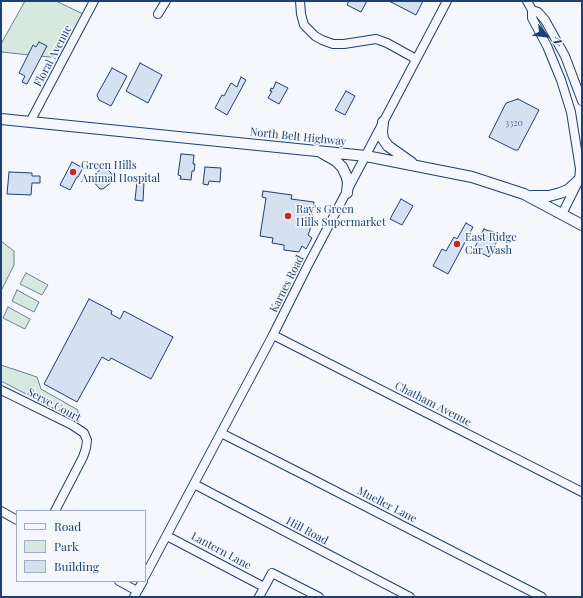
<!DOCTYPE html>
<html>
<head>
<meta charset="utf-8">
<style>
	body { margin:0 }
	#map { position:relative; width:583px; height:598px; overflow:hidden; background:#f4f7fb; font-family:"Playfair Display",serif }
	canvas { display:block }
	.frame { position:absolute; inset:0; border:2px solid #1d3f73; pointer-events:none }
	.legend { position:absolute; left:16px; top:510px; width:130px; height:72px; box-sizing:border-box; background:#f4f7fb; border:1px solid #9eadc5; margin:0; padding:5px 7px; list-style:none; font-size:12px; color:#1d3f73 }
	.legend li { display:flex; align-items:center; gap:8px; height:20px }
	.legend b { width:20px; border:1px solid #9eadc5 }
	.north { position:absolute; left:527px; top:16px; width:40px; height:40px; -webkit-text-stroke:3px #f4f7fb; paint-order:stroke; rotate:118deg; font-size:11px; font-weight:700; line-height:16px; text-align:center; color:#1d3f73 }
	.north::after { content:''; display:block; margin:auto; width:14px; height:18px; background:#1d3f73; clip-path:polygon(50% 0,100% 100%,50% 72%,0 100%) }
</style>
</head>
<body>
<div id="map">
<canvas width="583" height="598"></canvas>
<div class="frame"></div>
<ul class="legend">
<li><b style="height:5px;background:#f4f7fb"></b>Road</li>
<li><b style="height:11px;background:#d7e8df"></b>Park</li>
<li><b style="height:11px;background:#d5e0f0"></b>Building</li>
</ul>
<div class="north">N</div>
</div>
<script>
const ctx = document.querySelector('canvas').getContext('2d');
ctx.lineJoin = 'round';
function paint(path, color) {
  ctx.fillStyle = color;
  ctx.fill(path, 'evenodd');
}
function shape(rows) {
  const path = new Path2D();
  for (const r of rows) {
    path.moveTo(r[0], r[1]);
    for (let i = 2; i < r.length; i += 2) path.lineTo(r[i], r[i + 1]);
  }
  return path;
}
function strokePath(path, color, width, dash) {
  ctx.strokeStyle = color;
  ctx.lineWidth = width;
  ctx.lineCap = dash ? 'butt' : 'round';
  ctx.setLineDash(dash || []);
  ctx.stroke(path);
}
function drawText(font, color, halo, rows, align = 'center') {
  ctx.font = font + ' "Playfair Display",serif';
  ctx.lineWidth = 3;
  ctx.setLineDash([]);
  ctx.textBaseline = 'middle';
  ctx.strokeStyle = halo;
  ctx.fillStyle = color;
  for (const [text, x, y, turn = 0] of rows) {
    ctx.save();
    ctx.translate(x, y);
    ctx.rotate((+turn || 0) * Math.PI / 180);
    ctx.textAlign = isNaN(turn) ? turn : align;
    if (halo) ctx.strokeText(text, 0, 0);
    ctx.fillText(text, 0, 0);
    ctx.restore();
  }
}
const green = shape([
	[25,1,56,1,83,14,59,58,1,52,1,44,25,1],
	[1,241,14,251,14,265,1,291,1,241],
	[26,273,48,285,42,295,20,284,26,273],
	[17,290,39,302,34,312,12,301,17,290],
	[8,307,30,319,25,329,3,318,8,307],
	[1,365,37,377,41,389,78,410,78,421,1,381,1,365]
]);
const building = shape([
	[349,1,367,1,361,12,347,5,349,1],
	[389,1,423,1,416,15,389,1],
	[39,42,47,46,27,84,22,82,25,76,19,73,33,45,36,47,39,42],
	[140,63,162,75,148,103,126,91,140,63],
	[112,68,127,76,111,106,99,100,97,95,112,68],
	[241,77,246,80,227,115,215,108,222,95,224,96,231,83,237,87,241,77],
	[276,82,288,88,279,104,268,98,272,91,270,91,271,88,273,89,276,82],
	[346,91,355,96,345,115,335,110,346,91],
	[518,99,539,110,518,150,515,150,489,137,506,103,518,99],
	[181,154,194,155,193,164,195,164,194,171,192,171,191,180,180,179,181,176,178,175,181,154],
	[72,162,83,168,78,177,77,177,70,190,60,185,72,162],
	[106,167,114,177,114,180,103,189,100,189,91,179,92,177,102,168,106,167],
	[205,167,221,168,220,182,209,181,208,185,203,184,205,167],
	[9,172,32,173,32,176,40,176,40,183,32,183,31,195,7,194,9,172],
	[137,182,144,182,143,201,135,200,137,182],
	[263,191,292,195,291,199,314,202,310,230,308,235,312,238,306,249,302,246,299,252,284,250,284,245,272,243,273,238,260,236,266,198,262,197,263,191],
	[401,199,413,206,402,225,390,219,401,199],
	[466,223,473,227,448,274,433,266,442,249,446,251,454,237,457,239,466,223],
	[484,229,489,231,491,231,500,235,489,257,474,249,484,229],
	[89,299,112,311,111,314,120,319,124,311,173,337,151,379,111,358,109,361,102,357,77,402,44,384,89,299]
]);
const minor = shape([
	[300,1,301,14,304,25,315,36,322,40,333,44,344,44,376,39,387,43,416,59],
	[527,1,532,10,532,18,547,46,561,80,571,112,580,169,579,180,562,214],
	[532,10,538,12,545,20,565,56,582,101],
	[158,14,166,1],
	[30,122,94,1],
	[273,335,582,492],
	[1,390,72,425,84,433,87,440,86,448,83,457,55,511],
	[221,433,306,476,542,597],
	[194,484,410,597],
	[1,511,17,520],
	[167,536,264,587],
	[145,576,273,335,308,265,447,1],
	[119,581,137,591],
	[134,597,143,581],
	[259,597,272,573,319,597]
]);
const major = shape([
	[1,119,366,156,472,177,524,194,582,225],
	[383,122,382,132,383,139,388,146,412,163],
	[322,153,336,161,342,167,346,175,348,182,347,193],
	[532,196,549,196,560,193,568,190,579,180]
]);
const markers = [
	[73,172,4,"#c62828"],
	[288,216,4,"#c62828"],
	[457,244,4,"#c62828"]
];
const numberNames = [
	["3320",514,123]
];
const streetNames = [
	["Floral Avenue",53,56,-62],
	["North Belt Highway",298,137,6],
	["Karnes Road",287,284,-63],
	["Chatham Avenue",433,404,27],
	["Serve Court",54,405,28],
	["Mueller Lane",387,505,27],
	["Hill Road",307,531,28],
	["Lantern Lane",221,551,28]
];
const poiNames = [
	["Green Hills",81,166],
	["Animal Hospital",81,179],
	["Ray's Green",296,210],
	["Hills Supermarket",296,223],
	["East Ridge",465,238],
	["Car Wash",465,251]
];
paint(green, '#d7e8df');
strokePath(green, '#687fa3', 1);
paint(building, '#d5e0f0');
strokePath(building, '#1d3f73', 1);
strokePath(minor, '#1d3f73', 10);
strokePath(major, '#1d3f73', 12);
strokePath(minor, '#f4f7fb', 8);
strokePath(major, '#f4f7fb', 10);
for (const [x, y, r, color] of markers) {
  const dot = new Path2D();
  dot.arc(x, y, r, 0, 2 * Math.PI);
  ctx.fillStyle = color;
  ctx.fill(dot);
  strokePath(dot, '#f4f7fb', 1.5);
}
drawText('9px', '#4b6792', null, numberNames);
drawText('11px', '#1d3f73', '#f4f7fb', streetNames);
drawText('11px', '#1d3f73', '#f4f7fb', poiNames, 'left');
</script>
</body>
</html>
